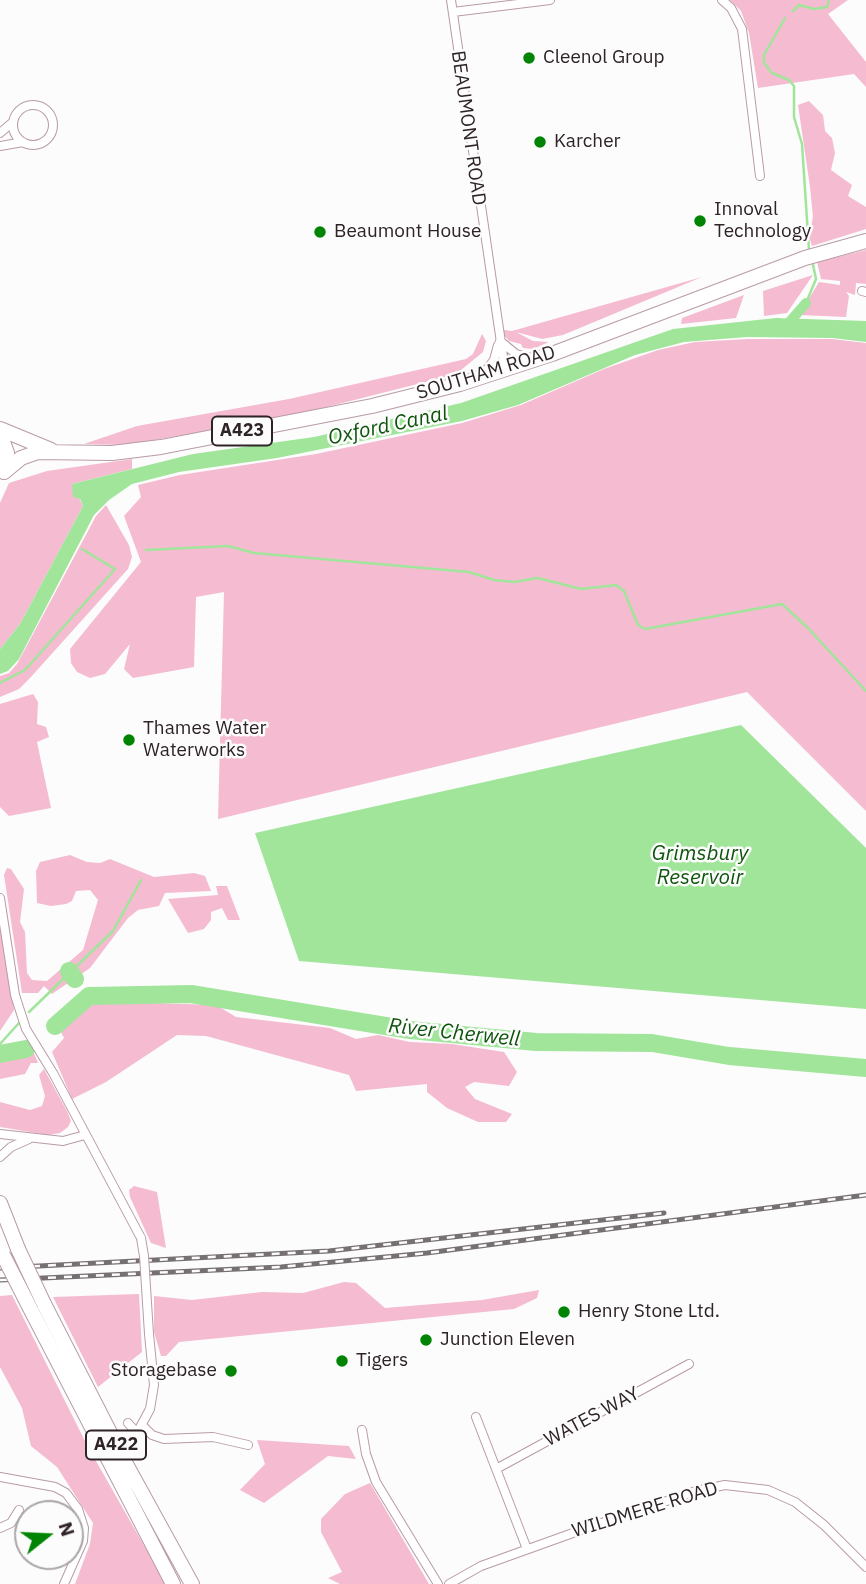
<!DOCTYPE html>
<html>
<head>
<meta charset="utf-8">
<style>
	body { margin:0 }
	#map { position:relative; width:866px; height:1584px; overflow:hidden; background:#fcfcfc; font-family:"IBM Plex Sans",sans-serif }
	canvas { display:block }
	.north { position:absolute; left:14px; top:1500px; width:70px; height:70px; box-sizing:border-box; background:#fcfcfc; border:2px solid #aaa5a7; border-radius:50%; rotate:72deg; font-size:19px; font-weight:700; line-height:28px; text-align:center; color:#2e2327 }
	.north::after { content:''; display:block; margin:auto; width:24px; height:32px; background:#018403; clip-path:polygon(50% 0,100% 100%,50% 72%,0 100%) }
</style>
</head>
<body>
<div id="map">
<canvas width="866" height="1584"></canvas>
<div class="north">N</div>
</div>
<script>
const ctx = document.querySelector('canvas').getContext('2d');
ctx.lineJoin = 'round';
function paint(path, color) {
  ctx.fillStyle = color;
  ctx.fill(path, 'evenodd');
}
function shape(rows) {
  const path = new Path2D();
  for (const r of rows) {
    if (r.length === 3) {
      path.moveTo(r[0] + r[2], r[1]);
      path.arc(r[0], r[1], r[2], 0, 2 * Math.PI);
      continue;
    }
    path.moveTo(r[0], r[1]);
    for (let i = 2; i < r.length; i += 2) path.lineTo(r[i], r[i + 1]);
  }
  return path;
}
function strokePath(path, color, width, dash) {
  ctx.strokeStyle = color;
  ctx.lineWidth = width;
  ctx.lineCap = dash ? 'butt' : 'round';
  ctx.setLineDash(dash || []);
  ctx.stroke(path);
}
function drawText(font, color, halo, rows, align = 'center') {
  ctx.font = font + ' "IBM Plex Sans",sans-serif';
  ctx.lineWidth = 5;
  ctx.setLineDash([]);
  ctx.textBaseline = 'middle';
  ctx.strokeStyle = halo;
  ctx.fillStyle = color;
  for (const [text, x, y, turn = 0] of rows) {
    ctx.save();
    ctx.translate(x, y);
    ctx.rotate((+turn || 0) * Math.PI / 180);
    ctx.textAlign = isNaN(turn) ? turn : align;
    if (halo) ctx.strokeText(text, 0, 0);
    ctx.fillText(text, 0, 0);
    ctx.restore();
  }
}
const green = shape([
	[730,0,848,0,828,14,866,62,866,87,854,74,758,88,749,33,741,11],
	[809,101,823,115,825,131,832,138,835,153,831,170,852,185,848,196,866,207,866,229,812,246,809,237,813,217,810,187,798,105],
	[866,250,866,284,856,283,855,295,846,292,849,296,846,317,799,315,819,282,840,285,840,281,821,279,817,262],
	[813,275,787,313,764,316,763,291],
	[702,277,563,335,542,339,516,332,533,341,549,342,533,349,523,348,521,344,509,341,503,334,504,330,512,331],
	[744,295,736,318,681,324,682,318],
	[482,334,486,341,483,352,461,370,461,373,291,416,126,445,84,444,137,426,289,399,466,359,473,354],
	[748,339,832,339,866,343,866,811,747,692,218,819,224,592,196,597,194,667,133,678,124,669,130,644,105,674,90,678,77,672,71,663,70,649,141,562,124,516,141,497,138,485,180,475,316,454,462,423,521,405,604,369,658,350,695,342],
	[132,459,132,469,72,484,83,506,20,624,0,649,0,503,9,483,47,471],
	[106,505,129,545,132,557,128,569,30,678,19,689,0,697,0,676,9,673,17,664,96,516],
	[33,694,38,702,37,724,46,727,49,737,37,742,51,808,9,816,0,807,0,704],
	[70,855,87,862,100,863,110,859,154,877,194,873,205,876,211,891,165,893,159,906,138,910,128,918,90,968,52,994,44,986,38,993,22,993,4,875,7,868,11,869,24,889,20,922,25,932,27,973,32,980,47,981,83,950,98,900,90,890,76,891,72,901,66,904,51,906,37,903,36,871,40,862],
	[216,886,227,886,240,920,228,920,222,908,211,912,211,920,204,929,188,933,168,899,218,895],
	[0,913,14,1010,0,1031],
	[89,1001,216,1005,236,1017,330,1028,356,1039,378,1035,410,1042,452,1044,504,1052,517,1072,509,1086,474,1082,465,1087,475,1099,512,1114,506,1122,478,1122,447,1108,427,1092,427,1084,356,1091,349,1075,206,1036,177,1035,106,1082,72,1099,52,1052,64,1038,60,1030],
	[29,1050,33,1051,38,1063,31,1063,25,1074,0,1079,0,1058],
	[44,1069,67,1111,71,1121,68,1127,60,1133,48,1135,0,1127,0,1102,30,1110,42,1106,45,1096,39,1075],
	[134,1186,157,1192,166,1248,151,1243,130,1197,129,1190],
	[344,1282,356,1283,385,1308,482,1300,539,1290,537,1298,514,1309,179,1342,166,1356,161,1356,154,1332,154,1296,192,1300,262,1292,303,1293],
	[139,1294,142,1352,98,1387,53,1297],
	[12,1295,88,1447,166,1584,75,1584,90,1544,93,1523,57,1467,31,1446,22,1408,0,1367,0,1296],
	[257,1440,349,1446,356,1459,328,1456,264,1503,240,1490,265,1464],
	[370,1483,429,1584,340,1584,328,1578,342,1572,321,1532,321,1519,345,1494]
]);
const water = shape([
	[776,318,866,321,866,342,832,338,747,337,684,342,635,355,518,405,462,421,277,458,179,472,132,484,109,500,94,515,19,659,8,671,0,674,0,649,20,624,83,506,80,499,73,497,72,484,193,454,314,437,461,403,673,329],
	[741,725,866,848,866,1009,299,961,255,833]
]);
const stream = shape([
	[793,11,799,5,814,9,827,7,829,0],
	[785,18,764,55,764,63,772,73,789,80,794,86,794,117,802,144,809,250],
	[806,303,816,279,812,260],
	[146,550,228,546,254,553,469,572,494,580,514,582,538,578,581,589,616,585,624,591,638,625,645,629,782,604,807,627,866,691],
	[0,683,25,670,115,569,82,549],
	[29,1012,113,931,141,880],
	[0,1044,19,1023]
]);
const canal = shape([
	[786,326,806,303]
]);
const river = shape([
	[69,971,75,979],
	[55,1026,89,996,191,994,410,1030,536,1042,652,1043,729,1056,866,1068],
	[0,1054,26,1049]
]);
const street = shape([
	[451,0,505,370],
	[722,0,731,8,742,29,760,176],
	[453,12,550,0],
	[33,125,20],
	[0,133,13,122],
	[0,146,23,142],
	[862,291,866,292],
	[500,341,516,354,531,358],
	[484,373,494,360,498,345],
	[0,898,15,995,26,1029,53,1073,141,1238],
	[0,1134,63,1141,85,1135],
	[0,1157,11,1147,29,1139],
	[476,1417,527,1549],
	[128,1423,137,1433,150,1409,154,1385,149,1334],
	[143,1426,152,1435,164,1439,213,1437,248,1445],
	[362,1430,366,1454,376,1482,438,1584],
	[496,1469,689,1364],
	[0,1477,55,1487,66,1493,78,1509,84,1528,83,1541,64,1584],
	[0,1528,11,1523,19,1510],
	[449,1584,481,1566,584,1529,696,1491,725,1485,768,1490,795,1502,824,1525,866,1567]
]);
const highway = shape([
	[0,429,51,450],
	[0,433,7,453,4,472],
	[4,472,21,458,38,452,112,453,161,447,372,406,460,384,552,354,805,258,866,241],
	[0,1203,18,1249],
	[44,1304,126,1464,192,1584],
	[30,1308,173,1584]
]);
const rail = shape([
	[0,1268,329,1251,664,1213],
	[0,1280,281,1267,427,1253,866,1195]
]);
const streetBridge = shape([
	[141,1238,144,1256,149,1334]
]);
const highwayBridge = shape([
	[18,1249,44,1304],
	[3,1255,30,1308]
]);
const markers = [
	[529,58,7,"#018403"],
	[540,142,7,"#018403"],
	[700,221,7,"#018403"],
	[320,232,7,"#018403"],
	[129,740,7,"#018403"],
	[564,1312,7,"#018403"],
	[426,1340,7,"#018403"],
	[342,1361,7,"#018403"],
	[231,1371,7,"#018403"]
];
const shields = [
	[242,431,60],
	[116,1445,60]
];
const shieldNames = [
	["A423",242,431],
	["A422",116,1445]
];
const poiNames = [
	["Cleenol Group",543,58],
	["Karcher",554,142],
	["Innoval",714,210],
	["Technology",714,232],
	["Beaumont House",334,232],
	["Thames Water",143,729],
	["Waterworks",143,751],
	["Henry Stone Ltd.",578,1312],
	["Junction Eleven",440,1340],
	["Tigers",356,1361],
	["Storagebase",217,1371,"right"]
];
const streetNames = [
	["BEAUMONT ROAD",468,128,82],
	["SOUTHAM ROAD",486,373,-17],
	["WATES WAY",592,1417,-28],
	["WILDMERE ROAD",645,1510,-17]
];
const waterNames = [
	["Oxford Canal",388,426,-12],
	["Grimsbury",700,854],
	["Reservoir",700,878],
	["River Cherwell",454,1033,6]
];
paint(green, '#f4bbd1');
paint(water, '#a1e59b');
strokePath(stream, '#a1e59b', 2.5);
strokePath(canal, '#a1e59b', 10);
strokePath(river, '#a1e59b', 18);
strokePath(street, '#b89ba5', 10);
strokePath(highway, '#b89ba5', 16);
strokePath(street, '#fff', 8);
strokePath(highway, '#fff', 14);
strokePath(rail, '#777073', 5);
strokePath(rail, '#fcfcfc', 2.5, [8]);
strokePath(streetBridge, '#b89ba5', 10, []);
strokePath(highwayBridge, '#b89ba5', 16, []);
strokePath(streetBridge, '#fff', 8);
strokePath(highwayBridge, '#fff', 14);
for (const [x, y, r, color] of markers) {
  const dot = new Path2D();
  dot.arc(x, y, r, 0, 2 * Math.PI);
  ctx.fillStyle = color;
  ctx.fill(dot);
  strokePath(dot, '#fcfcfc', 2.5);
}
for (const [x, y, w] of shields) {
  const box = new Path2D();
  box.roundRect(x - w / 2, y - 14.5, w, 29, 5);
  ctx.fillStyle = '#fcfcfc';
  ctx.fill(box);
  strokePath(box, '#2e2327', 2);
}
drawText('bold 18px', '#2e2327', null, shieldNames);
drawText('19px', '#2e2327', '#fcfcfc', poiNames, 'left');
drawText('19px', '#2e2327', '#fcfcfc', streetNames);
drawText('italic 21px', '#0e540c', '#fcfcfc', waterNames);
</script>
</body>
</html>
